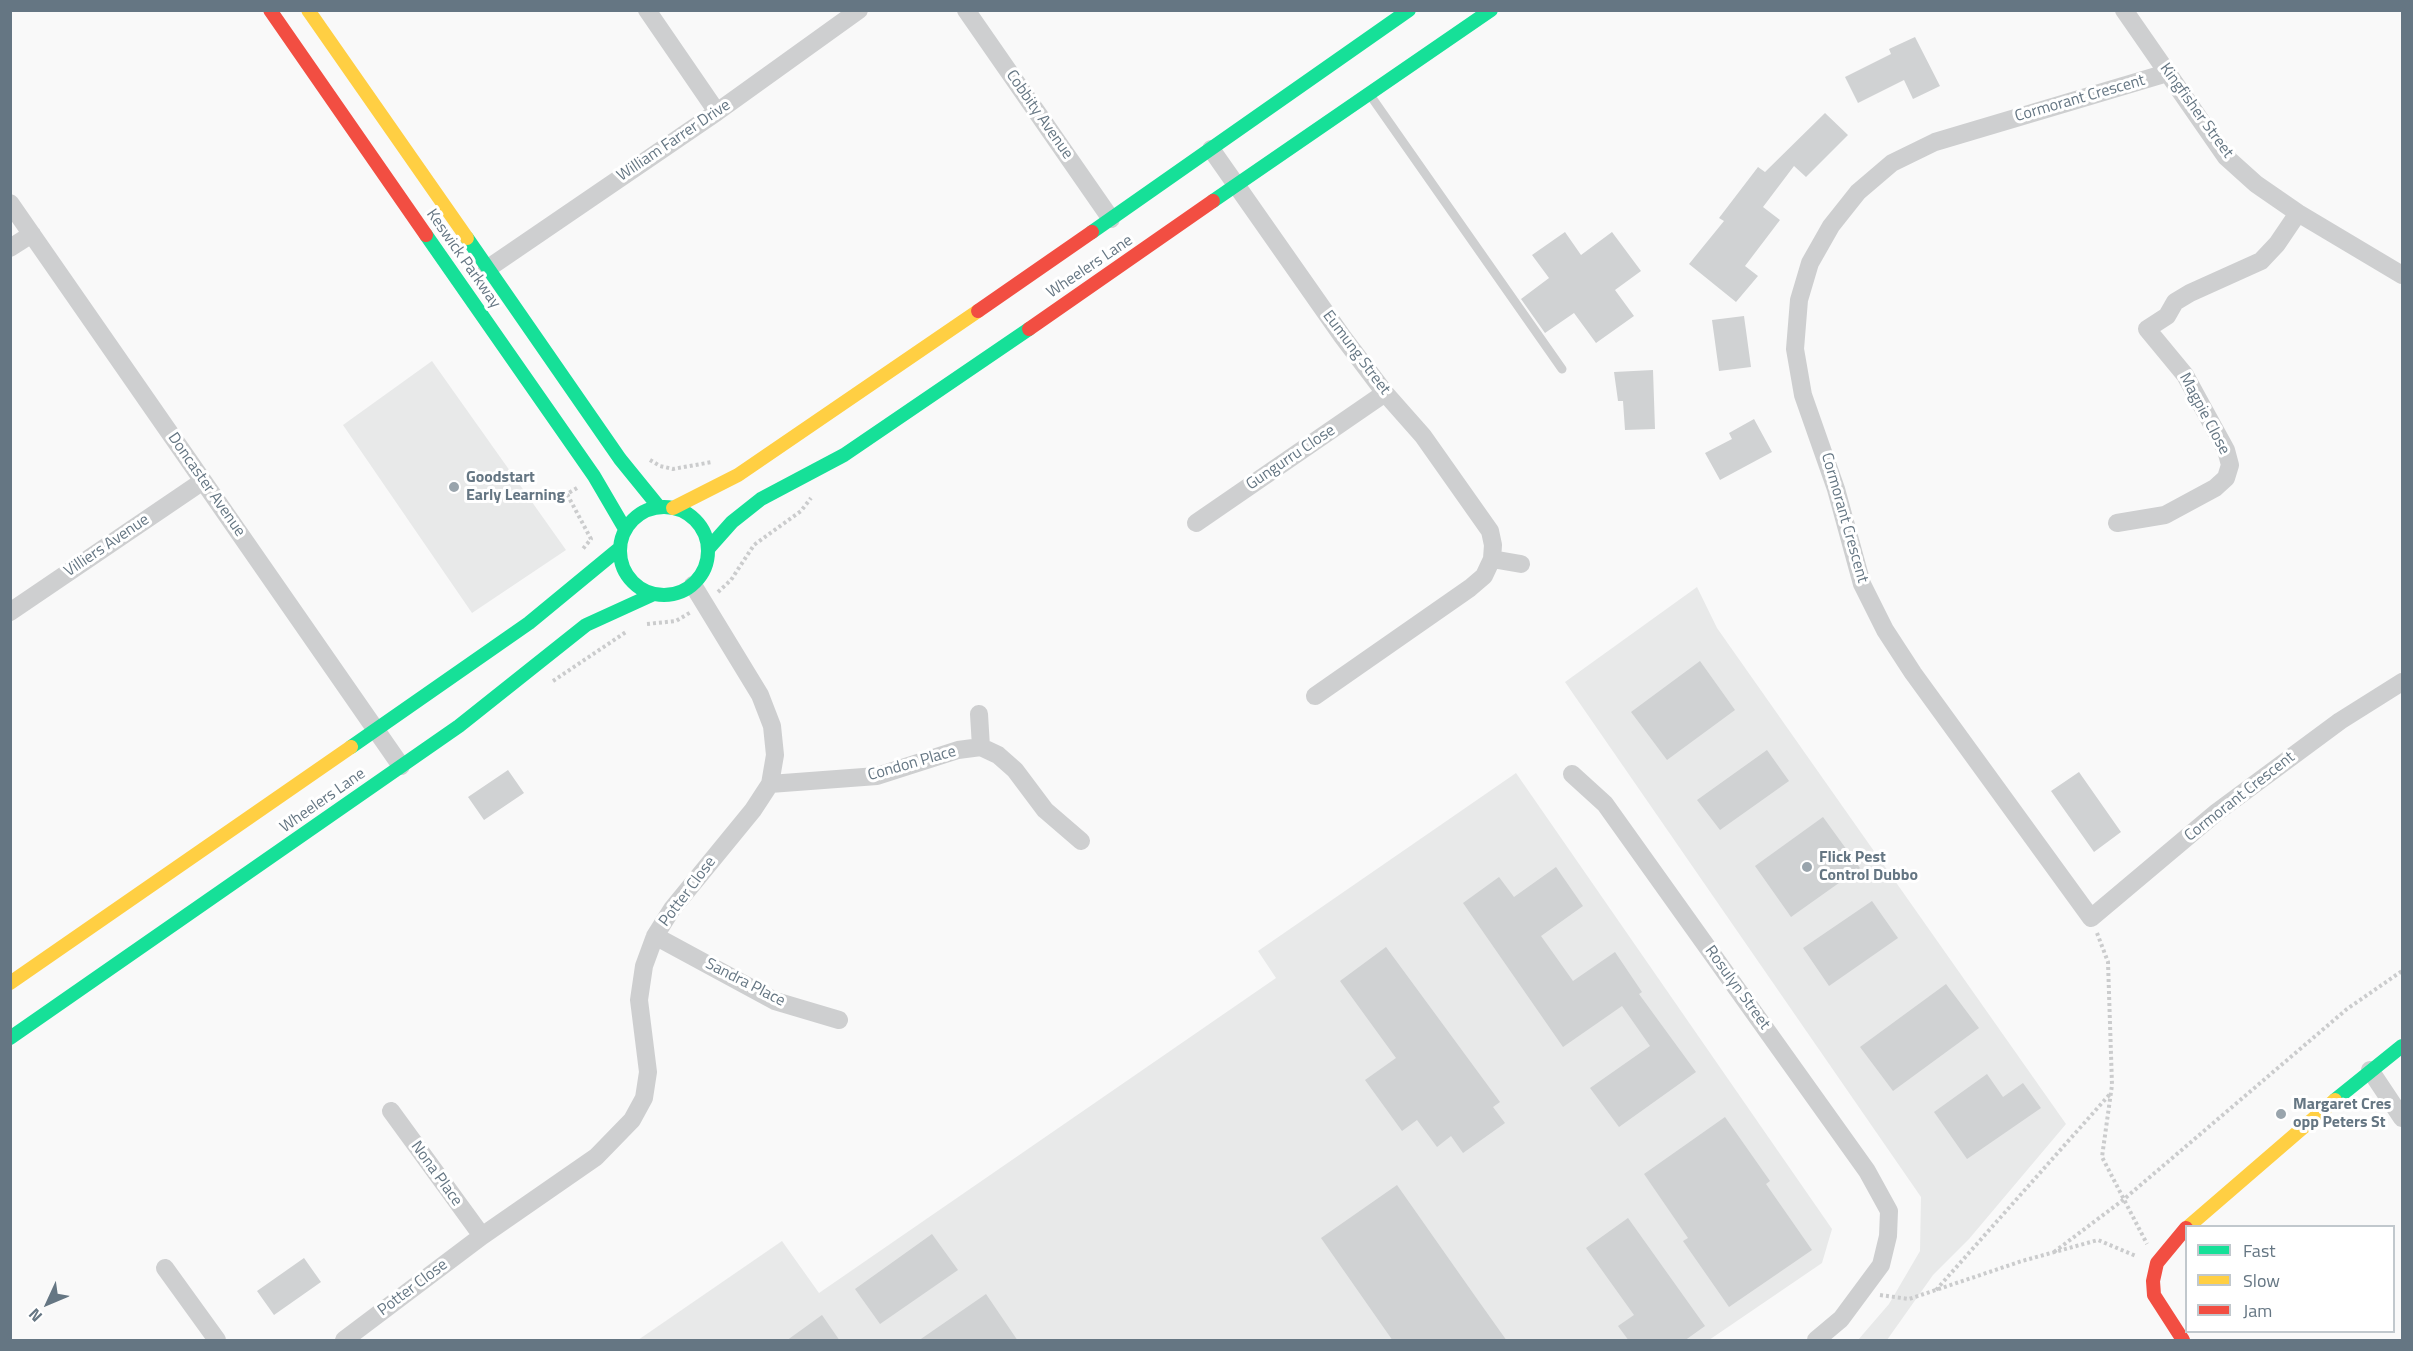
<!DOCTYPE html>
<html>
<head>
<meta charset="utf-8">
<style>
	body { margin:0 }
	#map { position:relative; width:2413px; height:1351px; overflow:hidden; background:#f9f9f9; font-family:"Titillium Web",sans-serif }
	canvas { display:block }
	.frame { position:absolute; inset:0; border:12px solid #657683; pointer-events:none }
	.legend { position:absolute; left:2185px; top:1225px; width:210px; height:108px; box-sizing:border-box; background:#fff; border:2px solid #c1c8cd; margin:0; padding:8px 10px; list-style:none; font-size:18px; color:#657683 }
	.legend li { display:flex; align-items:center; gap:12px; height:30px }
	.legend b { width:30px; border:2px solid #c1c8cd }
	.north { position:absolute; left:18px; top:1273px; width:60px; height:60px; -webkit-text-stroke:4px #fff; paint-order:stroke; rotate:226deg; font-size:16px; font-weight:700; line-height:24px; text-align:center; color:#657683 }
	.north::after { content:''; display:block; margin:auto; width:21px; height:27px; background:#657683; clip-path:polygon(50% 0,100% 100%,50% 72%,0 100%) }
</style>
</head>
<body>
<div id="map">
<canvas width="2413" height="1351"></canvas>
<div class="frame"></div>
<ul class="legend">
<li><b style="height:8px;background:#16e098"></b>Fast</li>
<li><b style="height:8px;background:#ffcf43"></b>Slow</li>
<li><b style="height:8px;background:#f24e42"></b>Jam</li>
</ul>
<div class="north">N</div>
</div>
<script>
const ctx = document.querySelector('canvas').getContext('2d');
ctx.lineJoin = 'round';
function paint(path, color) {
  ctx.fillStyle = color;
  ctx.fill(path, 'evenodd');
}
function shape(rows) {
  const path = new Path2D();
  for (const r of rows) {
    if (r.length === 3) {
      path.moveTo(r[0] + r[2], r[1]);
      path.arc(r[0], r[1], r[2], 0, 2 * Math.PI);
      continue;
    }
    path.moveTo(r[0], r[1]);
    for (let i = 2; i < r.length; i += 2) path.lineTo(r[i], r[i + 1]);
  }
  return path;
}
function strokePath(path, color, width, dash) {
  ctx.strokeStyle = color;
  ctx.lineWidth = width;
  ctx.lineCap = dash ? 'butt' : 'round';
  ctx.setLineDash(dash || []);
  ctx.stroke(path);
}
function drawText(font, color, halo, rows, align = 'center') {
  ctx.font = font + ' "Titillium Web",sans-serif';
  ctx.lineWidth = 6;
  ctx.setLineDash([]);
  ctx.textBaseline = 'middle';
  ctx.strokeStyle = halo;
  ctx.fillStyle = color;
  for (const [text, x, y, turn = 0] of rows) {
    ctx.save();
    ctx.translate(x, y);
    ctx.rotate((+turn || 0) * Math.PI / 180);
    ctx.textAlign = isNaN(turn) ? turn : align;
    if (halo) ctx.strokeText(text, 0, 0);
    ctx.fillText(text, 0, 0);
    ctx.restore();
  }
}
const built = shape([
	[432,361,566,550,472,613,343,425],
	[1697,587,1717,628,2066,1124,1969,1239,1933,1275,1887,1340,1858,1340,1889,1304,1920,1251,1921,1197,1565,682],
	[1516,773,1832,1229,1822,1263,1709,1340,638,1340,782,1241,819,1293,1276,978,1258,951]
]);
const building = shape([
	[1915,37,1940,86,1913,99,1904,80,1858,103,1845,77,1891,54,1889,49],
	[1825,113,1848,135,1806,177,1794,166,1763,207,1780,220,1745,266,1758,276,1736,302,1689,264,1724,221,1719,218,1758,167,1765,172],
	[1565,232,1581,255,1612,232,1641,271,1615,290,1634,316,1596,343,1574,313,1545,333,1521,299,1549,278,1532,255],
	[1744,316,1751,367,1719,371,1712,320],
	[1653,370,1655,429,1625,430,1623,401,1618,401,1614,372],
	[1754,419,1772,452,1720,480,1705,453,1732,439,1729,433],
	[1700,661,1735,710,1667,760,1631,712],
	[1767,750,1789,781,1720,830,1697,800],
	[508,770,524,793,484,820,468,797],
	[2079,772,2121,832,2094,852,2051,791],
	[1823,817,1860,868,1791,917,1755,866],
	[1556,867,1583,906,1541,936,1573,981,1615,952,1642,992,1639,994,1696,1072,1619,1127,1590,1088,1650,1046,1622,1006,1563,1047,1463,903,1499,877,1514,897],
	[1872,901,1898,938,1829,986,1803,948],
	[1386,947,1500,1102,1493,1107,1505,1123,1463,1153,1451,1136,1437,1147,1417,1120,1402,1131,1365,1080,1396,1058,1340,981],
	[1946,984,1979,1028,1893,1091,1860,1047],
	[1987,1074,2003,1097,2023,1083,2041,1108,1967,1159,1934,1112],
	[1725,1117,1770,1181,1766,1184,1812,1250,1729,1307,1683,1241,1688,1238,1644,1174],
	[1397,1185,1475,1296,1507,1341,1393,1341,1321,1238],
	[1628,1218,1705,1326,1684,1341,1629,1341,1618,1326,1634,1315,1586,1248],
	[932,1234,958,1270,880,1324,855,1289],
	[304,1258,321,1282,274,1315,257,1291],
	[986,1294,1018,1341,918,1341],
	[822,1315,840,1341,786,1341]
]);
const path = shape([
	[650,460,660,466,673,469,712,462],
	[577,488,567,494,591,539,582,550],
	[718,592,731,580,754,545,801,511,811,498],
	[647,624,676,621,691,612],
	[553,681,626,632],
	[2097,933,2108,962,2112,1085,2102,1157,2147,1244],
	[2054,1252,2123,1200,2347,1009,2402,971],
	[1936,1290,2110,1094],
	[1880,1295,1909,1299,2022,1261,2098,1240,2136,1256]
]);
const lane = shape([
	[1370,95,1562,369]
]);
const street = shape([
	[647,10,717,112],
	[966,10,1111,219],
	[2124,10,2226,157,2256,184,2298,213,2402,275],
	[2167,73,1935,142,1892,163,1858,192,1831,226,1810,263,1799,300,1795,349,1803,395,1836,489,1862,584,1885,630,1913,673,2091,918,2217,812,2340,721,2402,682],
	[1211,149,1342,336,1385,393,1423,436,1490,531,1493,545,1492,559,1484,576,1470,588,1315,696],
	[10,203,401,766],
	[10,248,32,234],
	[487,269,717,112,859,10],
	[1196,523,1385,393],
	[2117,523,2165,515,2215,488,2226,478,2230,465,2226,450,2185,375,2147,329,2167,316,2175,302,2190,293,2261,261,2277,244,2298,213],
	[1492,559,1521,564],
	[10,612,203,481],
	[979,714,981,747],
	[1572,774,1605,804,1867,1171,1889,1211,1888,1236,1881,1265,1841,1319,1816,1340],
	[770,784,877,776,958,750,981,747,998,755,1015,770,1045,810,1081,841],
	[655,936,775,1001,839,1020],
	[2370,1070,2402,1118],
	[391,1111,482,1236],
	[165,1268,217,1340],
	[344,1340,482,1236,596,1157,632,1120,644,1098,648,1072,639,1000,644,966,655,936,672,909,753,810,770,784,775,755,772,726,760,695,693,585]
]);
const fast = shape([
	[1213,201,1491,10],
	[1092,232,1409,10],
	[426,235,594,476,625,529],
	[467,238,620,459,659,507],
	[664,551,44],
	[708,549,732,522,761,499,844,455,1029,329],
	[351,747,529,623,620,548],
	[10,1038,459,726,586,625,654,594],
	[2335,1100,2402,1046]
]);
const slow = shape([
	[308,10,467,238],
	[673,508,738,475,978,311],
	[10,983,351,747],
	[2189,1226,2335,1100]
]);
const jam = shape([
	[270,10,426,235],
	[978,311,1092,232],
	[1029,329,1213,201],
	[2183,1340,2154,1295,2153,1281,2157,1263,2186,1228]
]);
const markers = [
	[454,487,6,"#99a4ac"],
	[1807,867,6,"#99a4ac"],
	[2281,1114,6,"#99a4ac"]
];
const streetNames = [
	["Cormorant Crescent",2080,99,-16],
	["Kingfisher Street",2196,111,54],
	["Cobbity Avenue",1039,115,55],
	["William Farrer Drive",674,141,-34],
	["Keswick Parkway",463,259,55],
	["Wheelers Lane",1090,267,-34],
	["Eumung Street",1356,353,53],
	["Magpie Close",2204,414,62],
	["Gungurru Close",1291,458,-34],
	["Doncaster Avenue",206,485,55],
	["Cormorant Crescent",1844,518,74],
	["Villiers Avenue",107,546,-34],
	["Condon Place",912,764,-16],
	["Cormorant Crescent",2240,797,-38],
	["Wheelers Lane",323,801,-35],
	["Potter Close",688,892,-53],
	["Sandra Place",745,983,27],
	["Rosulyn Street",1737,988,54],
	["Nona Place",436,1174,54],
	["Potter Close",413,1288,-37]
];
const poiNames = [
	["Goodstart",466,478],
	["Early Learning",466,496],
	["Flick Pest",1819,858],
	["Control Dubbo",1819,876],
	["Margaret Cres",2293,1105],
	["opp Peters St",2293,1123]
];
paint(built, '#e8e9e9');
paint(building, '#d0d2d3');
strokePath(path, '#cbcccd', 4, [3, 3]);
strokePath(lane, '#cecfd0', 9);
strokePath(street, '#cecfd0', 18);
strokePath(fast, '#16e098', 14);
strokePath(slow, '#ffcf43', 14);
strokePath(jam, '#f24e42', 14);
for (const [x, y, r, color] of markers) {
  const dot = new Path2D();
  dot.arc(x, y, r, 0, 2 * Math.PI);
  ctx.fillStyle = color;
  ctx.fill(dot);
  strokePath(dot, '#fff', 2);
}
drawText('16px', '#657683', '#fff', streetNames);
drawText('bold 16px', '#657683', '#fff', poiNames, 'left');
</script>
</body>
</html>
